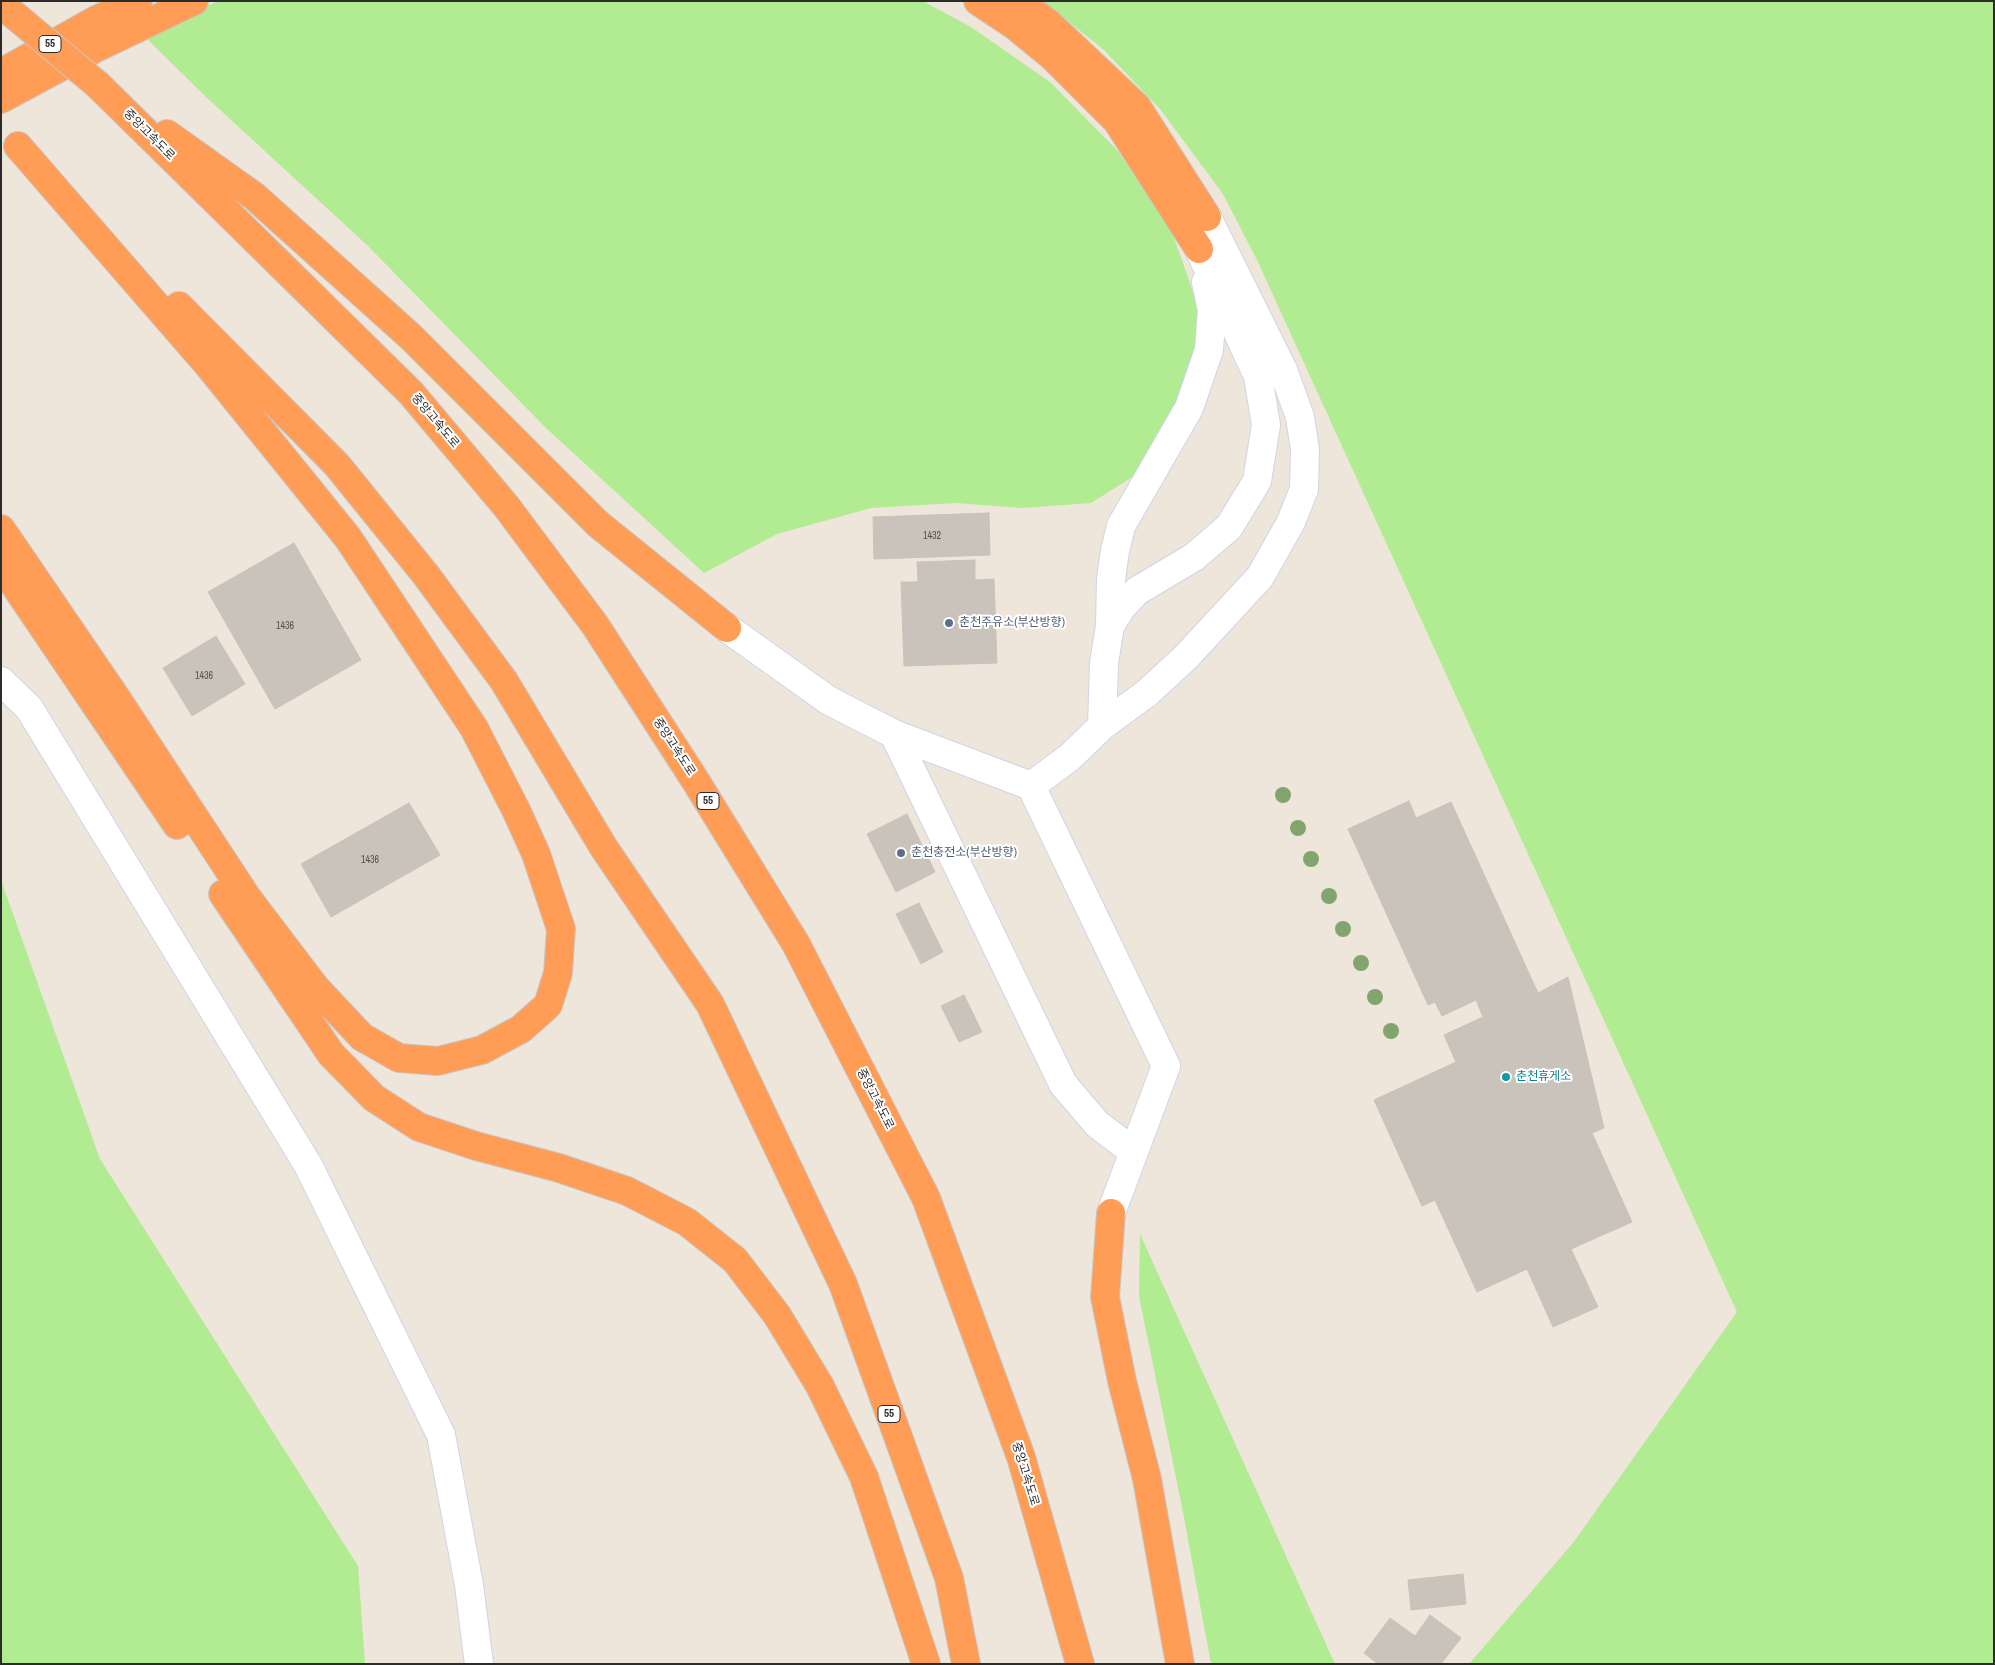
<!DOCTYPE html>
<html>
<head>
<meta charset="utf-8">
<style>
	body { margin:0 }
	#map { position:relative; width:1995px; height:1665px; overflow:hidden; background:#eee6db; font-family:"Archivo Narrow",sans-serif }
	canvas { display:block }
	.frame { position:absolute; inset:0; border:2px solid #2b2b2b; pointer-events:none }
</style>
</head>
<body>
<div id="map">
<canvas width="1995" height="1665"></canvas>
<div class="frame"></div>
</div>
<script>
const ctx = document.querySelector('canvas').getContext('2d');
ctx.lineJoin = 'round';
function paint(path, color) {
  ctx.fillStyle = color;
  ctx.fill(path, 'evenodd');
}
function shape(rows) {
  const path = new Path2D();
  for (const r of rows) {
    path.moveTo(r[0], r[1]);
    for (let i = 2; i < r.length; i += 2) path.lineTo(r[i], r[i + 1]);
  }
  return path;
}
function strokePath(path, color, width, dash) {
  ctx.strokeStyle = color;
  ctx.lineWidth = width;
  ctx.lineCap = dash ? 'butt' : 'round';
  ctx.setLineDash(dash || []);
  ctx.stroke(path);
}
function drawText(font, color, halo, rows, align = 'center') {
  ctx.font = font + ' "Archivo Narrow","Noto Sans KR",sans-serif';
  ctx.lineWidth = 4;
  ctx.setLineDash([]);
  ctx.textBaseline = 'middle';
  ctx.strokeStyle = halo;
  ctx.fillStyle = color;
  for (const [text, x, y, turn = 0] of rows) {
    ctx.save();
    ctx.translate(x, y);
    ctx.rotate((+turn || 0) * Math.PI / 180);
    ctx.textAlign = isNaN(turn) ? turn : align;
    if (halo) ctx.strokeText(text, 0, 0);
    ctx.fillText(text, 0, 0);
    ctx.restore();
  }
}
const green = shape([
	[219,1,923,1,971,27,1050,82,1117,150,1169,224,1189,280,1201,320,1200,362,1142,471,1091,503,1022,508,956,503,871,508,777,534,704,573,546,428,367,245,205,96,141,33],
	[1043,1,1994,1,1994,1664,1469,1664,1573,1543,1737,1312,1258,262,1223,194,1160,109,1104,50],
	[1,880,100,1159,358,1566,365,1664,1,1664],
	[1140,1234,1335,1664,1211,1664,1182,1507,1139,1296]
]);
const building = shape([
	[989,513,990,555,874,559,873,517,989,513],
	[294,543,361,660,275,709,208,592,294,543],
	[975,560,975,580,994,579,997,663,904,666,901,582,918,582,917,562,975,560],
	[216,636,245,684,192,716,163,668,216,636],
	[1409,801,1416,818,1451,802,1538,993,1568,977,1604,1128,1592,1133,1632,1222,1571,1249,1598,1307,1553,1327,1527,1269,1477,1292,1435,1200,1422,1206,1374,1100,1456,1062,1444,1035,1483,1017,1476,1000,1442,1016,1435,1002,1428,1005,1348,829,1409,801],
	[409,803,440,855,331,917,301,864,409,803],
	[907,814,935,872,896,892,867,834,907,814],
	[919,903,943,952,921,964,896,914,919,903],
	[964,995,982,1032,959,1042,941,1006,964,995],
	[1463,1574,1466,1604,1411,1610,1408,1580,1463,1574],
	[1430,1615,1461,1638,1441,1664,1378,1664,1364,1653,1390,1618,1415,1636,1430,1615]
]);
const minor = shape([
	[1110,626,1111,579,1115,551,1121,526,1189,408,1209,350,1212,310,1206,282],
	[727,628,828,700,847,710,894,734,1031,786,1166,1066,1111,1213],
	[1,681,29,708,308,1165,441,1435,469,1585,479,1664],
	[1102,726,1104,663,1110,626,1121,608,1137,591,1194,557,1229,527,1257,481,1266,425,1258,376,1199,249],
	[894,734,1063,1084,1097,1124,1134,1152],
	[1031,786,1070,757,1102,726,1147,693,1186,657,1260,577,1291,522,1304,489,1305,450,1300,417,1283,370,1207,217]
]);
const highway = shape([
	[978,1,1014,25,1053,57,1117,121,1199,249],
	[1018,1,1047,22,1137,107,1207,217],
	[1,73,96,20,138,1],
	[98,85,411,393,506,506,595,625,695,780,796,944,926,1198,1021,1457,1080,1664],
	[1,99,94,49,194,1],
	[167,134,254,196,411,337,598,524,727,628],
	[179,306,337,465,426,575,504,681,604,848,710,1004,843,1284,949,1578,966,1664],
	[1,529,117,699,246,896,315,987,362,1037,399,1058,438,1061,482,1050,521,1029,548,1005,558,973,561,929,536,854,517,812,474,728,348,538,209,366,18,146],
	[1,565,177,825],
	[223,894,331,1054,374,1098,419,1127,476,1146,559,1168,627,1191,687,1222,735,1260,777,1315,820,1386,864,1477,926,1664],
	[1111,1213,1105,1297,1122,1381,1147,1479,1180,1664]
]);
const highwayBridge = shape([
	[1,4,98,85]
]);
const trees = [
	[1283,795],
	[1298,828],
	[1311,859],
	[1329,896],
	[1343,929],
	[1361,963],
	[1375,997],
	[1391,1031]
];
const markers = [
	[949,623,5,"#5c6f8a"],
	[901,853,5,"#5c6f8a"],
	[1506,1077,5,"#0f9aa8"]
];
const numberNames = [
	["1432",932,536],
	["1436",285,626],
	["1436",204,676],
	["1436",370,860]
];
const shields = [
	[50,44,22],
	[708,801,22],
	[889,1414,22]
];
const shieldNames = [
	["55",50,44],
	["55",708,801],
	["55",889,1414]
];
const streetNames = [
	["중앙고속도로",149,135,45],
	["중앙고속도로",435,421,50],
	["중앙고속도로",674,747,57],
	["중앙고속도로",875,1099,63],
	["중앙고속도로",1025,1474,73]
];
const serviceNames = [
	["춘천주유소(부산방향)",959,623],
	["춘천충전소(부산방향)",911,853]
];
const cultureNames = [
	["춘천휴게소",1516,1077]
];
paint(green, '#b1eb92');
paint(building, '#c9c3bb');
strokePath(building, '#cac2b4', 1);
strokePath(minor, '#d0d4e5', 30);
strokePath(highway, '#c8c8c8', 30);
strokePath(minor, '#fff', 28);
strokePath(highway, '#ff9c55', 28);
strokePath(highwayBridge, '#c8c8c8', 30, []);
strokePath(highwayBridge, '#ff9c55', 28);
ctx.fillStyle = '#81a56c';
for (const [x, y] of trees) {
  ctx.beginPath();
  ctx.arc(x, y, 8, 0, 2 * Math.PI);
  ctx.fill();
}
for (const [x, y, r, color] of markers) {
  const dot = new Path2D();
  dot.arc(x, y, r, 0, 2 * Math.PI);
  ctx.fillStyle = color;
  ctx.fill(dot);
  strokePath(dot, '#fff', 2);
}
drawText('10px', '#52514f', null, numberNames);
for (const [x, y, w] of shields) {
  const box = new Path2D();
  box.roundRect(x - w / 2, y - 8.5, w, 17, 4);
  ctx.fillStyle = '#fff';
  ctx.fill(box);
  strokePath(box, '#2b2b2b', 1);
}
drawText('bold 11px', '#2b2b2b', null, shieldNames);
drawText('12px', '#2b2b2b', '#fff', streetNames);
drawText('12px', '#4e5e75', '#fff', serviceNames, 'left');
drawText('12px', '#0d838f', '#fff', cultureNames, 'left');
</script>
</body>
</html>
